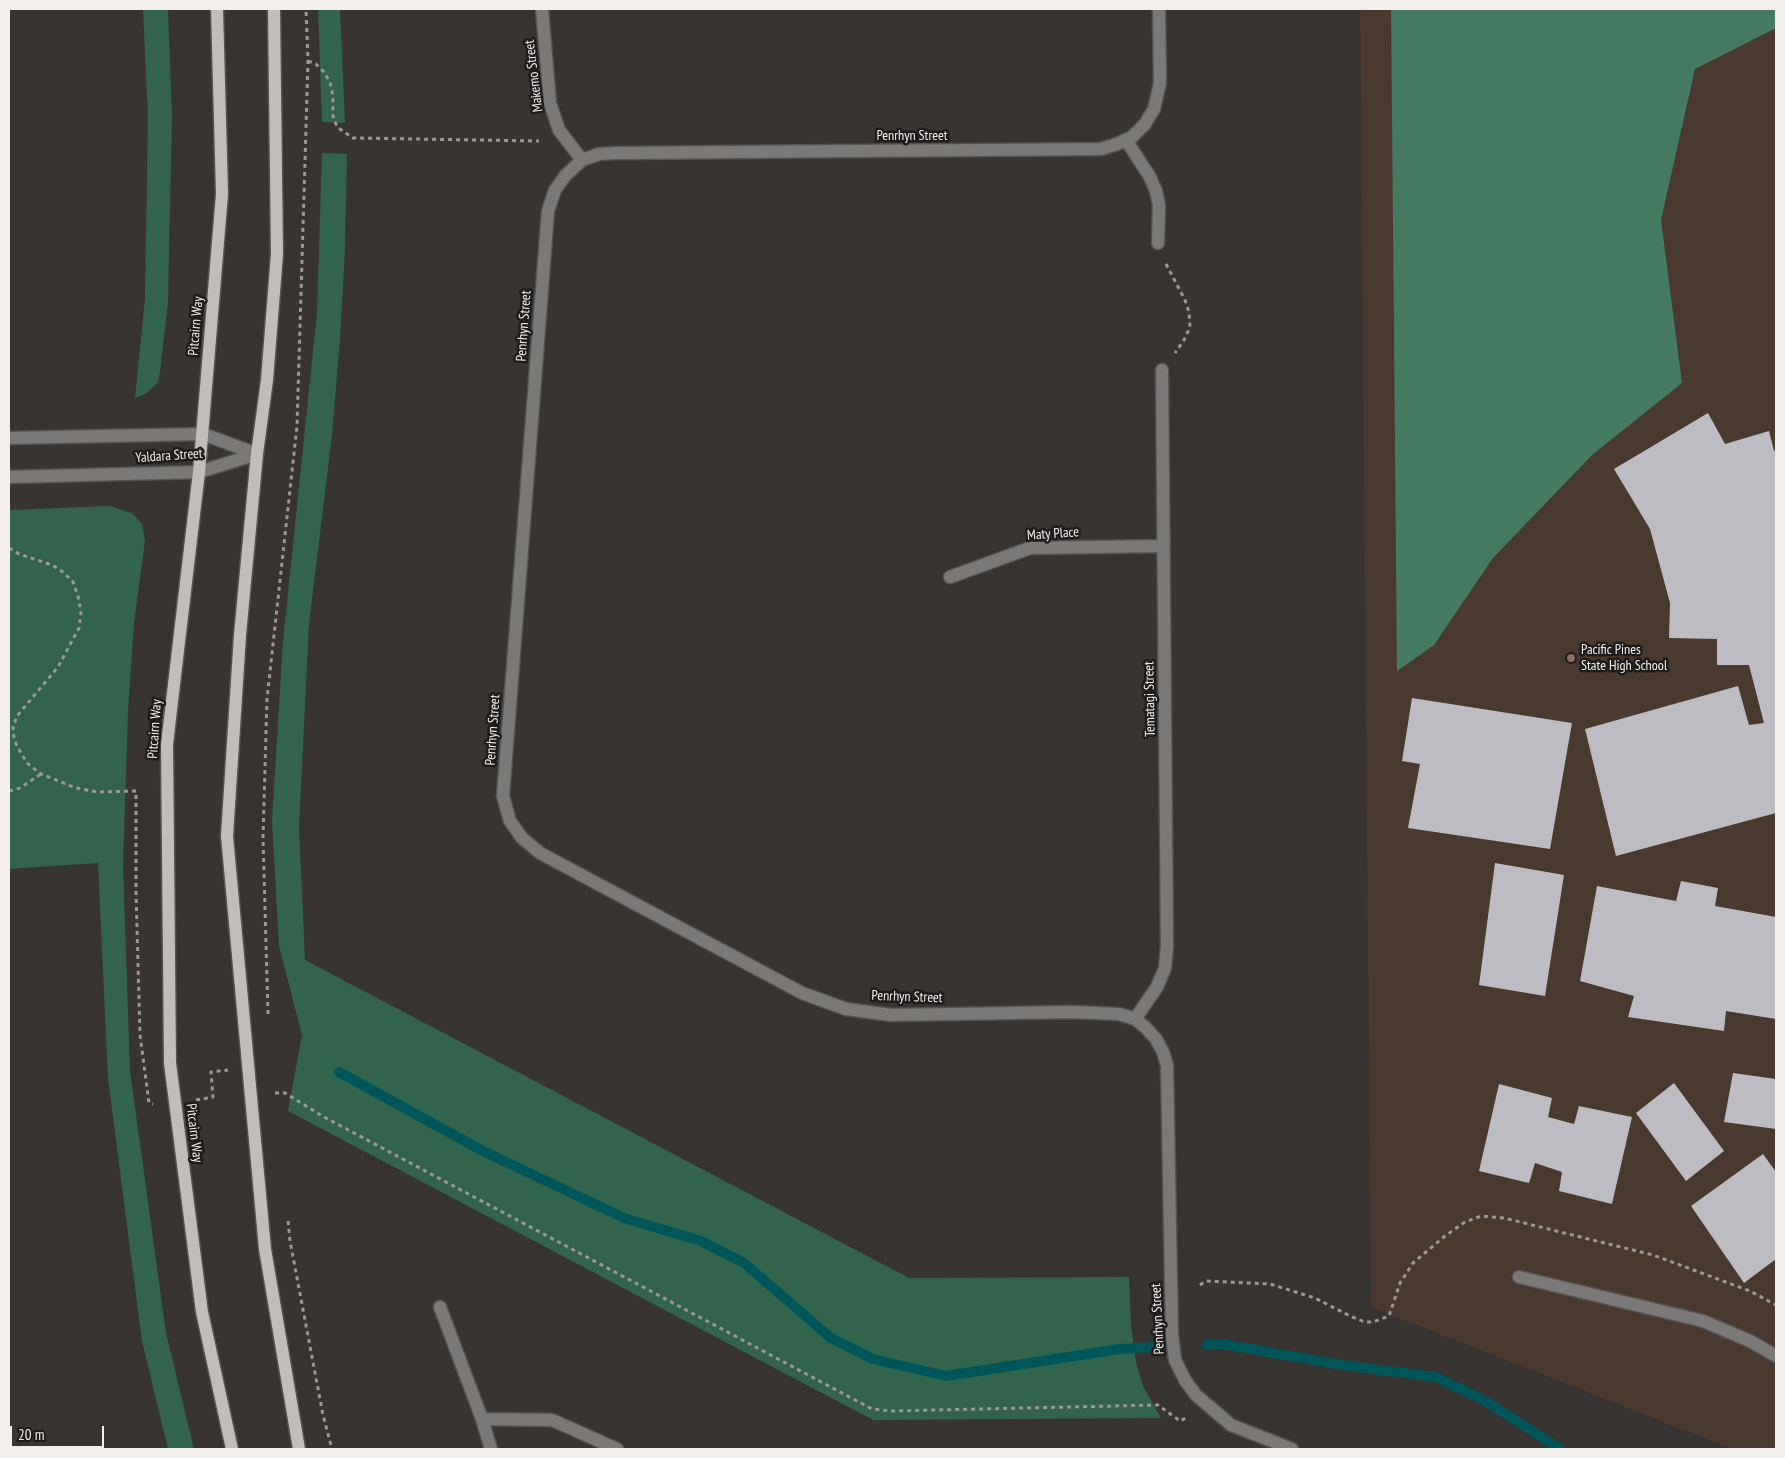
<!DOCTYPE html>
<html>
<head>
<meta charset="utf-8">
<style>
	body { margin:0 }
	#map { position:relative; width:1785px; height:1458px; overflow:hidden; background:#383431; font-family:"PT Sans Narrow",sans-serif }
	canvas { display:block }
	.frame { position:absolute; inset:0; border:10px solid #f2efed; pointer-events:none }
	.scale { position:absolute; left:10px; top:1426px; width:94px; height:22px; box-sizing:border-box; border:2px solid #f2efed; border-top:0; padding-left:6px; font-size:15px; line-height:18px; white-space:nowrap; color:#f2efed; -webkit-text-stroke:4px #1e1c1b; paint-order:stroke }
</style>
</head>
<body>
<div id="map">
<canvas width="1785" height="1458"></canvas>
<div class="frame"></div>
<div class="scale">20 m</div>
</div>
<script>
const ctx = document.querySelector('canvas').getContext('2d');
ctx.lineJoin = 'round';
function paint(path, color) {
  ctx.fillStyle = color;
  ctx.fill(path, 'evenodd');
}
function shape(rows) {
  const path = new Path2D();
  for (const r of rows) {
    path.moveTo(r[0], r[1]);
    for (let i = 2; i < r.length; i += 2) path.lineTo(r[i], r[i + 1]);
  }
  return path;
}
function strokePath(path, color, width, dash) {
  ctx.strokeStyle = color;
  ctx.lineWidth = width;
  ctx.lineCap = dash ? 'butt' : 'round';
  ctx.setLineDash(dash || []);
  ctx.stroke(path);
}
function drawText(font, color, halo, rows, align = 'center') {
  ctx.font = font + ' "PT Sans Narrow",sans-serif';
  ctx.lineWidth = 5;
  ctx.setLineDash([]);
  ctx.textBaseline = 'middle';
  ctx.strokeStyle = halo;
  ctx.fillStyle = color;
  for (const [text, x, y, turn = 0] of rows) {
    ctx.save();
    ctx.translate(x, y);
    ctx.rotate((+turn || 0) * Math.PI / 180);
    ctx.textAlign = isNaN(turn) ? turn : align;
    if (halo) ctx.strokeText(text, 0, 0);
    ctx.fillText(text, 0, 0);
    ctx.restore();
  }
}
const education = shape([
	[1360,9,1776,9,1776,1449,1732,1449,1371,1307]
]);
const green = shape([
	[143,9,168,9,172,118,168,302,160,372,158,382,147,393,135,398,145,298,148,117],
	[318,9,340,9,345,123,322,122],
	[322,153,347,154,345,249,340,339,332,435,309,624,299,827,305,960,909,1278,1129,1277,1131,1325,1136,1362,1143,1386,1161,1418,873,1420,288,1111,302,1035,279,946,272,821,283,641,317,313],
	[109,506,132,513,142,524,145,541,134,623,128,711,123,865,130,1071,166,1333,194,1449,168,1449,142,1341,108,1079,98,863,9,869,9,510]
]);
const forest = shape([
	[1391,9,1776,9,1776,28,1695,69,1661,220,1682,383,1592,455,1493,558,1434,645,1397,671]
]);
const stream = shape([
	[339,1072,483,1151,624,1218,701,1241,744,1263,831,1338,873,1359,946,1376,1120,1349,1154,1347],
	[1206,1345,1223,1344,1341,1365,1436,1377,1487,1402,1560,1449]
]);
const building = shape([
	[1708,413,1725,444,1769,431,1774,451,1776,450,1776,813,1616,856,1585,729,1738,686,1749,725,1764,723,1749,665,1717,665,1717,639,1669,638,1670,603,1650,529,1614,469],
	[1412,698,1572,723,1550,849,1408,828,1420,764,1402,761],
	[1495,863,1564,875,1545,996,1479,985],
	[1681,881,1718,888,1715,906,1776,917,1776,1019,1726,1011,1724,1031,1628,1017,1634,996,1580,981,1597,886,1676,901],
	[1733,1073,1776,1079,1776,1129,1724,1122],
	[1674,1083,1724,1151,1686,1181,1636,1113],
	[1499,1084,1552,1098,1548,1117,1574,1124,1579,1106,1632,1117,1612,1204,1559,1191,1562,1172,1535,1163,1529,1183,1479,1171],
	[1763,1154,1776,1172,1776,1259,1744,1283,1691,1206]
]);
const path = shape([
	[308,61,316,64,325,73,330,83,333,96,333,116,337,127,353,138,539,141],
	[1166,264,1185,300,1189,312,1190,327,1184,340,1175,353],
	[9,548,19,554,52,565,63,572,73,582,78,596,81,613,79,628,58,667,17,716,13,727,14,739,18,748,27,763,41,774,76,788,97,792,136,791,136,892,140,1035,149,1103,153,1104],
	[9,791,20,788,41,774],
	[268,1014,263,838,267,699,297,426,308,61,306,9],
	[275,1093,285,1093,324,1117,872,1409,891,1411,1158,1405,1180,1421,1188,1417],
	[196,1100,213,1097,211,1072,228,1070],
	[288,1221,290,1241,323,1415,332,1449],
	[1200,1285,1206,1281,1270,1284,1315,1298,1350,1316,1365,1322,1373,1322,1389,1316,1400,1283,1413,1263,1445,1236,1465,1222,1481,1216,1504,1218,1653,1255,1750,1291,1776,1305]
]);
const minor = shape([
	[542,9,550,103,559,130,582,160],
	[1159,9,1160,83,1154,109,1145,124,1132,137,1117,144,1101,149,615,153,599,154,582,160,565,176,555,190,548,211,503,796,510,821,522,838,540,853,802,993,846,1009,891,1015,1072,1012,1119,1014,1135,1019,1145,1027,1156,1039,1163,1052,1167,1065,1172,1335,1175,1360,1185,1380,1196,1395,1231,1425,1292,1449],
	[1126,140,1150,177,1156,191,1159,205,1158,243],
	[9,438,203,434,257,454],
	[9,477,199,472,257,454],
	[950,577,1030,548,1163,546],
	[1135,1019,1157,987,1165,968,1167,946,1162,370],
	[1519,1277,1703,1321,1750,1341,1776,1356],
	[440,1307,482,1419,491,1449],
	[482,1419,552,1420,617,1449]
]);
const major = shape([
	[217,9,222,194,199,472,167,744,170,1063,202,1312,232,1449],
	[274,9,277,254,267,380,257,454,240,635,227,836,265,1249,299,1449]
]);
const markers = [
	[1571,658,5,"#8d6e63"]
];
const streetNames = [
	["Makemo Street",534,76,-97],
	["Penrhyn Street",912,136],
	["Pitcairn Way",196,326,-85],
	["Penrhyn Street",524,326,-86],
	["Yaldara Street",169,456,-4],
	["Maty Place",1053,534,-4],
	["Tematagi Street",1150,699,-91],
	["Pitcairn Way",155,729,-86],
	["Penrhyn Street",493,730,-86],
	["Penrhyn Street",907,997,2],
	["Pitcairn Way",194,1133,83],
	["Penrhyn Street",1158,1319,-93]
];
const poiNames = [
	["Pacific Pines",1581,650],
	["State High School",1581,666]
];
paint(education, '#49392e');
paint(green, '#32634d');
paint(forest, '#447b62');
strokePath(stream, '#00555a', 10);
paint(building, '#bdbcc2');
strokePath(minor, '#56524f', 15);
strokePath(major, '#56524f', 15);
strokePath(path, '#9c9896', 3, [4, 4]);
strokePath(minor, '#7b7977', 12);
strokePath(major, '#c1bdb9', 12);
for (const [x, y, r, color] of markers) {
  const dot = new Path2D();
  dot.arc(x, y, r, 0, 2 * Math.PI);
  ctx.fillStyle = color;
  ctx.fill(dot);
  strokePath(dot, '#1e1c1b', 2);
}
drawText('14px', '#f2efed', '#1e1c1b', streetNames);
drawText('14px', '#f2efed', '#1e1c1b', poiNames, 'left');
</script>
</body>
</html>
